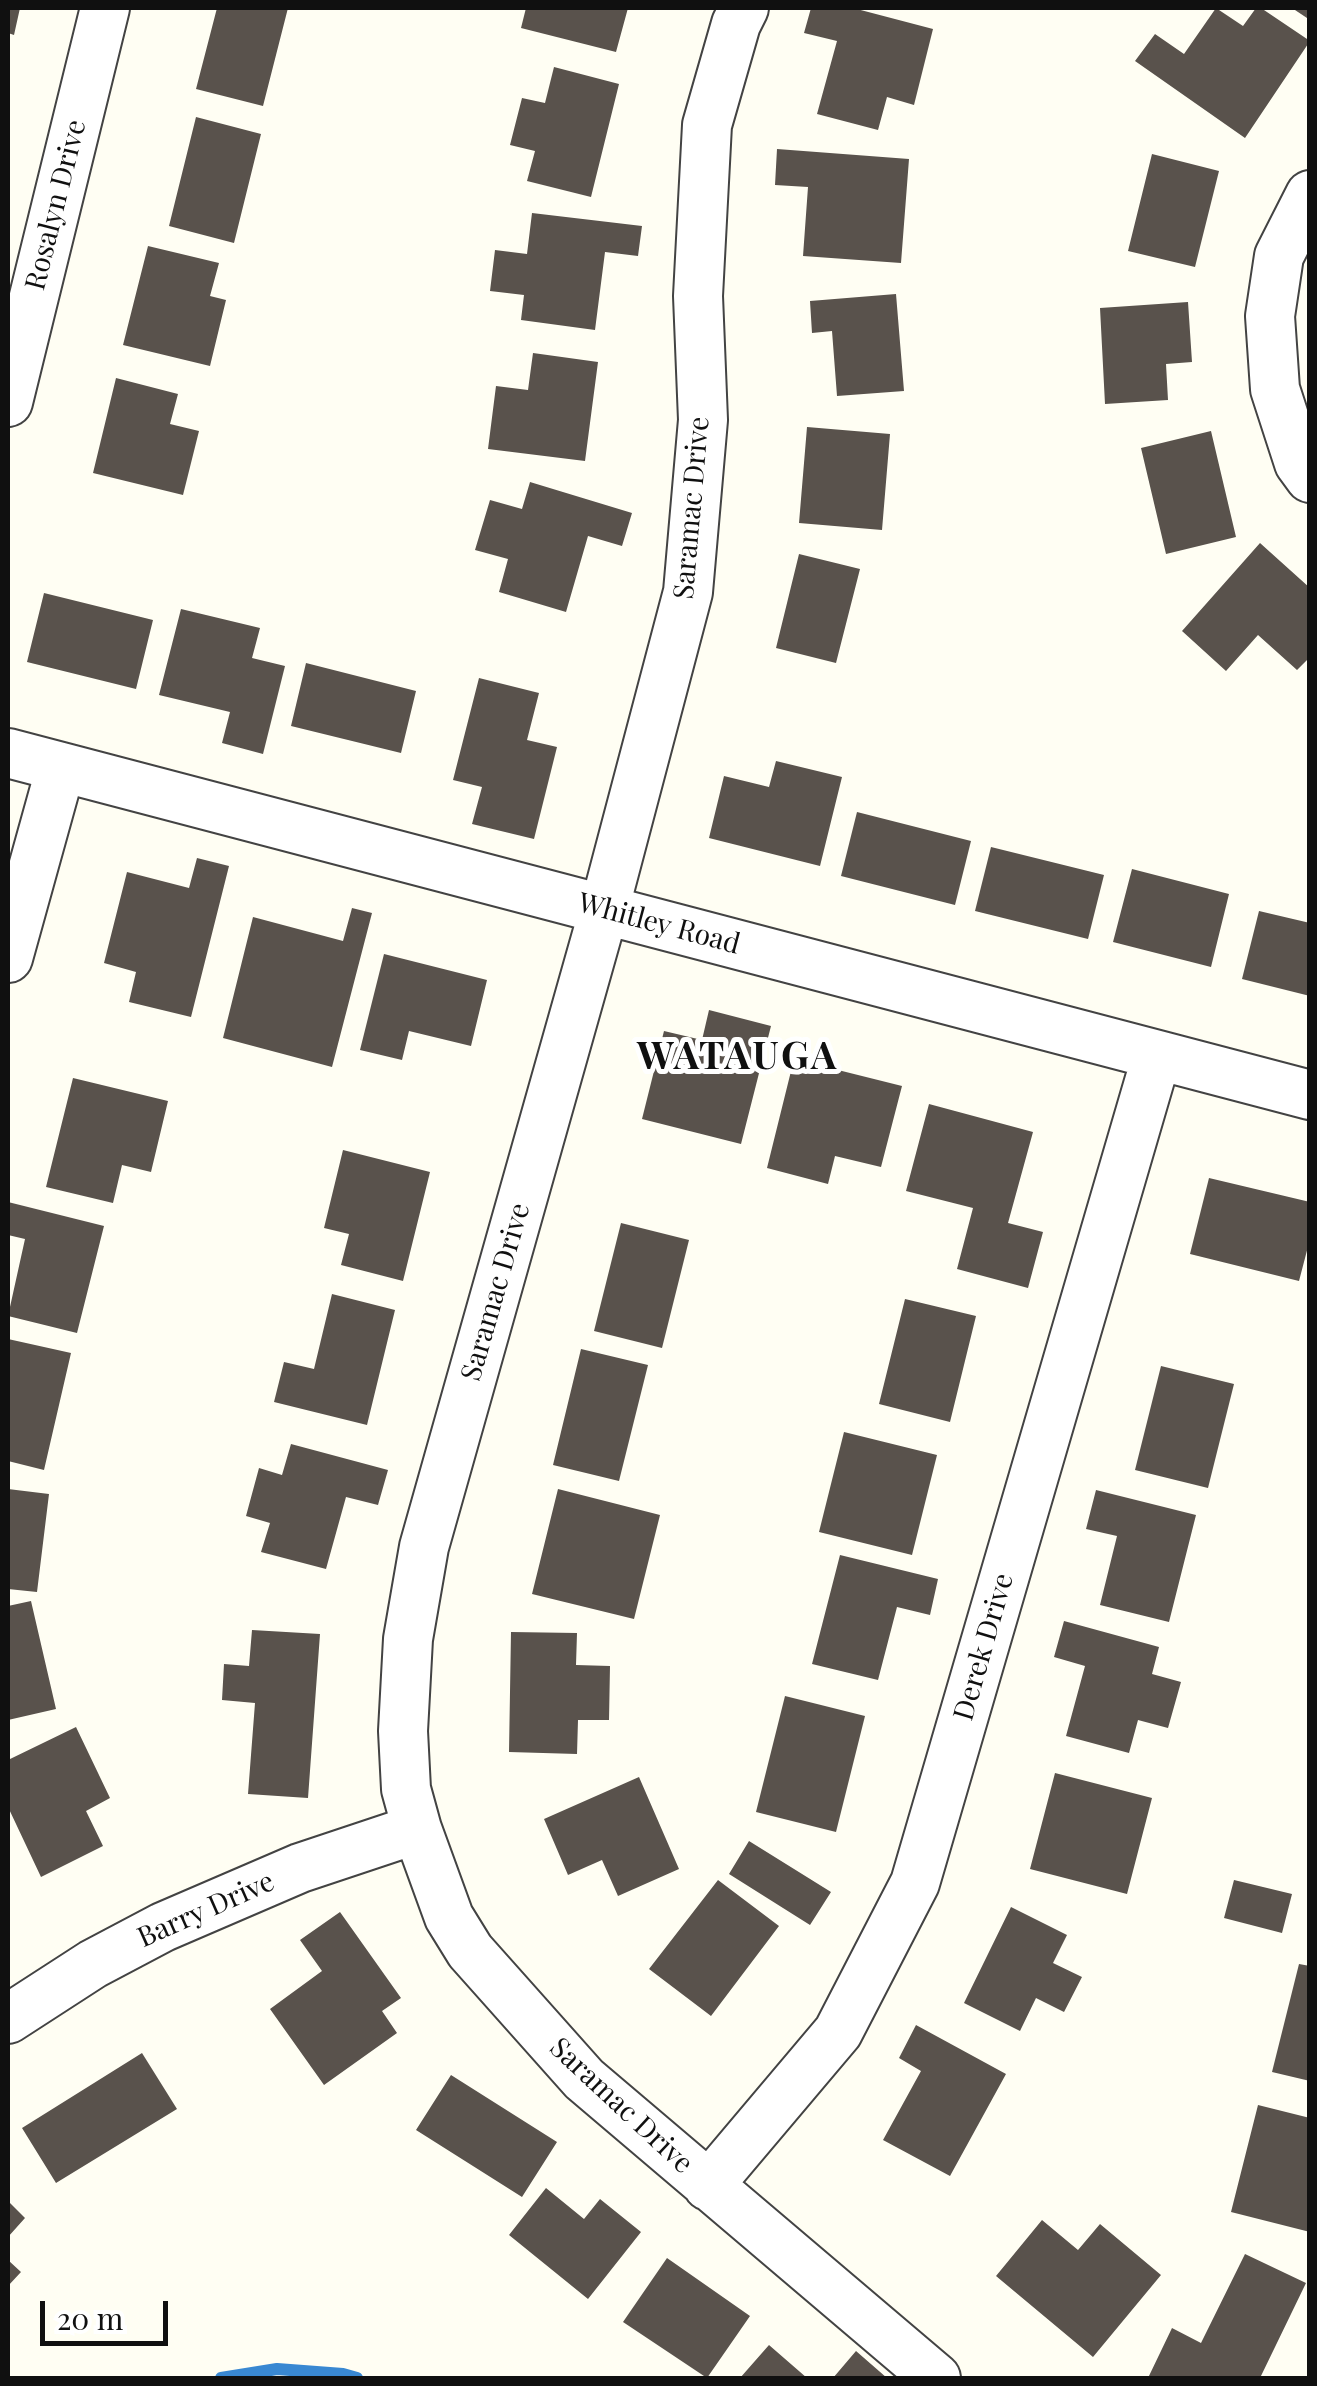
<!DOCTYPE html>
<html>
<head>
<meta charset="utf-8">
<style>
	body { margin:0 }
	#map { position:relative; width:1317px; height:2386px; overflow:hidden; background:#fffef3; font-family:"Playfair Display",serif }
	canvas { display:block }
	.frame { position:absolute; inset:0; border:10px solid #101010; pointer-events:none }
	.scale { position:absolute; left:40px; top:2301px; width:128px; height:45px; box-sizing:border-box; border:5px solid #101010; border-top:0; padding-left:12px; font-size:30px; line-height:35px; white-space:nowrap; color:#101010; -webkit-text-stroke:8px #fff; paint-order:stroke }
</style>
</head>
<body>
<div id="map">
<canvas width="1317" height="2386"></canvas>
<div class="frame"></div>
<div class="scale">20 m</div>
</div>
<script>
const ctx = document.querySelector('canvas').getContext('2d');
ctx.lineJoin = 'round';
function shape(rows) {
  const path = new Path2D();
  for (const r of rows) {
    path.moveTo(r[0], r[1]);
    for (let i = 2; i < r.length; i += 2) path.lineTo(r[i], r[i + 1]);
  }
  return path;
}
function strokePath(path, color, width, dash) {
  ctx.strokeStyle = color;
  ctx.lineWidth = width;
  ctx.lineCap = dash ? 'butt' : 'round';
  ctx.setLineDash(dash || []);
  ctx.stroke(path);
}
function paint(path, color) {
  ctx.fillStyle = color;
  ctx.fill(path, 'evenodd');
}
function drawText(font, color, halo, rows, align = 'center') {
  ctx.font = font + ' "Playfair Display",serif';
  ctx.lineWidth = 10;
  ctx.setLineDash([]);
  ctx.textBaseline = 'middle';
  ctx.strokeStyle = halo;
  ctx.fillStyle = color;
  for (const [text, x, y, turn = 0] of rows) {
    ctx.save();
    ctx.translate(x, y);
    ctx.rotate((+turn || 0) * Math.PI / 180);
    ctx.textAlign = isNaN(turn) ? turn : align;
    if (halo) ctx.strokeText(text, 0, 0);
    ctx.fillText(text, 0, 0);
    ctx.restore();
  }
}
const stream = shape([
	[221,2378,277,2369,343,2374,357,2378]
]);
const building = shape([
	[8,8,20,8,14,35,8,33],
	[217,8,288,8,263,106,196,89],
	[526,8,628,8,616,52,521,28],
	[811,8,853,8,933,29,914,105,887,97,878,130,817,114,837,41,804,33],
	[1216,8,1243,26,1256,8,1261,8,1310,41,1245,138,1135,61,1155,34,1184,54],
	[1292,8,1310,8,1310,20],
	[554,67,619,84,591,197,527,181,535,151,510,145,522,98,545,103],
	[196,117,261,134,234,243,169,226],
	[777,149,909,159,901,263,803,256,808,187,775,185],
	[1152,154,1219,171,1195,267,1128,251],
	[532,213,642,226,638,256,605,252,595,330,521,320,524,295,490,291,495,250,527,254],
	[148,246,219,263,210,296,226,300,210,366,123,345],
	[896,294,904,391,837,396,832,331,812,333,810,301],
	[1188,302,1192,362,1166,364,1168,400,1105,404,1100,308],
	[533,353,598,362,585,461,488,449,496,386,528,390],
	[116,378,178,394,170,424,199,431,183,495,93,473],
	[807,427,890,434,882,530,799,523],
	[1211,431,1236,537,1166,554,1141,448],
	[530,482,632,513,622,546,588,536,566,612,499,592,508,559,475,550,490,500,522,509],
	[1260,543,1310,588,1310,657,1297,670,1258,635,1226,671,1182,631],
	[799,554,860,569,836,663,776,648],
	[44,593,153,620,136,689,27,662],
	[181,609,260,628,252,658,285,666,263,754,222,743,230,712,159,695],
	[306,663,416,691,401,753,291,726],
	[479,678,539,693,527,740,557,747,534,839,472,824,482,787,453,780],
	[776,761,842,777,820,866,709,838,724,776,769,787],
	[857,812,971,841,955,905,841,876],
	[991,847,1104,875,1088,939,975,911],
	[197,858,229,866,191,1017,129,1002,136,972,104,963,127,872,189,888],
	[1132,869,1229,894,1211,967,1113,942],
	[352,908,372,913,332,1067,223,1038,253,917,343,941],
	[1259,911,1310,923,1310,996,1242,979],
	[384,954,487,980,471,1046,409,1031,402,1060,360,1050],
	[709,1010,771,1026,741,1144,642,1119,664,1031,702,1040],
	[794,1059,902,1086,881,1167,835,1156,828,1184,767,1168],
	[73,1078,168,1101,151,1172,122,1165,113,1203,46,1187],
	[929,1104,1033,1132,1008,1223,1043,1232,1028,1288,957,1269,973,1208,906,1191],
	[343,1150,430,1172,403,1281,341,1265,349,1234,324,1228],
	[1209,1178,1310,1202,1310,1239,1299,1281,1190,1254],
	[8,1202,104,1226,77,1333,8,1316,25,1239,8,1235],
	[621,1223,689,1240,662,1348,594,1331],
	[332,1294,395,1310,367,1425,274,1402,284,1362,314,1369],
	[905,1299,976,1316,950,1422,879,1404],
	[8,1339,71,1353,44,1470,8,1461],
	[581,1349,648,1365,619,1481,553,1465],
	[1161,1366,1234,1384,1208,1488,1135,1470],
	[844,1432,937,1455,912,1555,819,1532],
	[291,1444,388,1470,378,1505,346,1497,326,1569,261,1552,270,1523,246,1516,259,1468,282,1475],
	[8,1489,49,1494,37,1592,8,1589],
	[558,1489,660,1515,634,1619,532,1594],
	[1096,1490,1196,1515,1169,1622,1100,1605,1117,1536,1086,1529],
	[840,1555,938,1579,930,1615,897,1607,878,1680,812,1664],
	[31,1601,56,1709,8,1720,8,1606],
	[1064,1621,1159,1647,1152,1674,1181,1682,1168,1728,1138,1720,1129,1753,1066,1736,1085,1666,1054,1657],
	[252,1630,320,1634,308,1798,248,1794,255,1703,222,1700,224,1664,249,1666],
	[511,1632,577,1633,576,1665,610,1666,609,1720,578,1720,577,1754,509,1752],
	[785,1696,865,1716,836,1832,756,1812],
	[76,1727,110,1798,86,1811,103,1846,41,1877,8,1807,8,1760],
	[1055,1773,1152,1798,1127,1894,1030,1869],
	[639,1777,679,1869,618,1896,602,1860,568,1875,544,1819],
	[749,1841,831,1892,810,1925,729,1874],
	[718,1880,779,1926,711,2016,649,1969],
	[1234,1880,1292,1894,1282,1933,1224,1918],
	[1011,1907,1067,1935,1053,1963,1082,1977,1064,2012,1036,1998,1020,2031,964,2003],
	[340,1912,401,1998,382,2011,397,2033,324,2085,270,2009,322,1971,300,1940],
	[1299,1964,1310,1966,1310,2081,1272,2072],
	[916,2025,1006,2074,950,2176,883,2140,921,2071,899,2058],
	[142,2053,177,2109,56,2183,22,2128],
	[451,2075,557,2142,522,2197,416,2130],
	[1258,2105,1310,2118,1310,2232,1231,2212],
	[546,2188,584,2219,600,2199,641,2232,588,2299,509,2235],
	[8,2201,25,2218,8,2237],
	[1042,2220,1078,2250,1100,2224,1161,2275,1093,2357,996,2276],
	[1245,2254,1306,2283,1260,2378,1148,2378,1172,2328,1201,2343],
	[667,2258,750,2316,707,2378,623,2322],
	[8,2260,21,2272,8,2286],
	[769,2345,807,2378,740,2378],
	[856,2351,887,2378,833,2378]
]);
const street = shape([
	[744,8,736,24,707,125,698,296,703,420,688,592,604,910,424,1547,408,1639,403,1731,406,1789,417,1829,449,1917,470,1951,584,2079,936,2378],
	[1310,195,1279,256,1270,316,1275,389,1299,463,1310,478],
	[8,402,105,8],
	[8,753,1310,1095],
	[8,958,61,767],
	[8,2019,93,1964,163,1927,300,1868,417,1829],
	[708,2186,838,2032,915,1883,1157,1055]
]);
const streetNames = [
	["Rosalyn Drive",56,205,-76],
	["Saramac Drive",692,508,-85],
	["Whitley Road",659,924,15],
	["Saramac Drive",496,1292,-74],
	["Derek Drive",984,1647,-74],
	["Barry Drive",206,1910,-24],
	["Saramac Drive",621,2106,43]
];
const districtNames = [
	["WATAUGA",738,1057]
];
strokePath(stream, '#3988d2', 12);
paint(building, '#59524c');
strokePath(street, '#434343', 52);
strokePath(street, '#fff', 48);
drawText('28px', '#101010', '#fff', streetNames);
ctx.letterSpacing = '2.5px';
drawText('bold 38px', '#101010', '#fff', districtNames);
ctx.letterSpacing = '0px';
</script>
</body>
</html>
